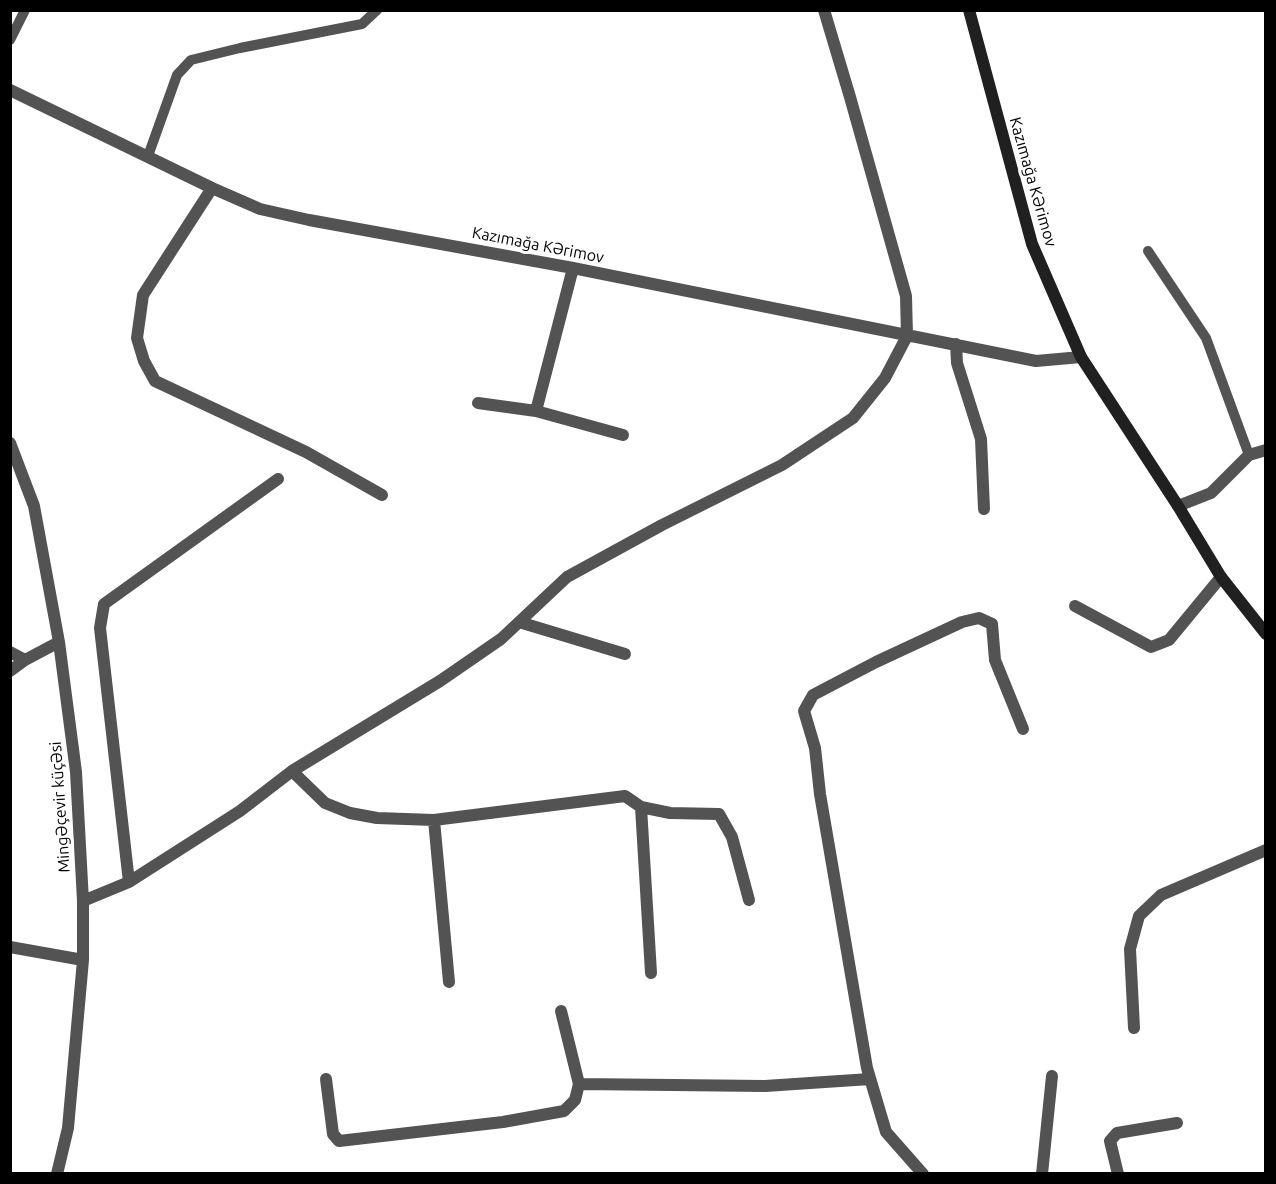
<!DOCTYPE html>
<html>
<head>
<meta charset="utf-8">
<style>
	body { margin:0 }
	#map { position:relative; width:1276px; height:1184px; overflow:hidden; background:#fff; font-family:Ubuntu,sans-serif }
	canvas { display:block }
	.frame { position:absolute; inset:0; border:12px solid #000; pointer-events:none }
</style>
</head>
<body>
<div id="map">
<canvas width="1276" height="1184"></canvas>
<div class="frame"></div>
</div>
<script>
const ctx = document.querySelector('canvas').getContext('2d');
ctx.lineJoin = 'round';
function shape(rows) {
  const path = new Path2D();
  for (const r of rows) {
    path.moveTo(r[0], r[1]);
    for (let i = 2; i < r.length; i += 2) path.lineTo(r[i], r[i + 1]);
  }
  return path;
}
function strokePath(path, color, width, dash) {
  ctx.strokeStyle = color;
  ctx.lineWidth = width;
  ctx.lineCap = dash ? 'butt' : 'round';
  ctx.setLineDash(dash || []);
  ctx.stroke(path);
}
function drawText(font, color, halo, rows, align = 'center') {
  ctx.font = font + ' Ubuntu,sans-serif';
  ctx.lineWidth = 6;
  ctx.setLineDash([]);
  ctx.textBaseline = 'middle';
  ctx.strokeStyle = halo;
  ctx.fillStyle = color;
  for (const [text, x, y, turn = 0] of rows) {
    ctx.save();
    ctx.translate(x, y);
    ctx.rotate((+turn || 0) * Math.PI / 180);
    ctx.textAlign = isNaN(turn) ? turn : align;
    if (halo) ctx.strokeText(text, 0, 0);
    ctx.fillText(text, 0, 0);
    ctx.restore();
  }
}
const lane = shape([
	[10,40,25,10],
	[148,156,177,75,191,60,240,48,362,24,377,10],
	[1148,251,1206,338,1249,455]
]);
const street = shape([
	[10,90,212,188,260,209,309,220,573,268,1036,361,1081,357],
	[212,188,143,295,137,338,144,361,155,381,306,452,382,495],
	[956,344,957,363,981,439,984,509],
	[478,403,536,411,623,435],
	[536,411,573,268],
	[10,443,34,506,59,642,76,772,83,901,83,960,68,1128,57,1174],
	[1178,506,1211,493,1249,455,1266,450],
	[1075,606,1151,647,1169,640,1221,577],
	[519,622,625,654],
	[10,652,25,660],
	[10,671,25,660,59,642],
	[292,771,325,803,350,813,377,818,434,820,625,796,641,807,670,813,719,814,732,837,749,900],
	[641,807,651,973],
	[434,820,449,982],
	[129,882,100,628,104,604,278,479],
	[83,901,129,882,240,811,292,771,440,681,501,639,567,577,662,525,782,465,853,418,885,378,907,336,906,296,850,97,824,10],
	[10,947,83,960],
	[561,1011,579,1084],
	[1134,1028,1130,949,1139,916,1161,895,1266,850],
	[326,1079,333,1134,339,1141,503,1122,564,1111,575,1100,579,1084,765,1086,870,1079],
	[923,1174,886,1132,867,1068,820,794,815,748,804,711,813,695,876,662,962,622,979,618,992,624,995,660,1023,729],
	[1042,1174,1052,1076],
	[1118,1174,1110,1141,1117,1133,1177,1123]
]);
const secondary = shape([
	[969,10,1032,244,1081,357,1178,506,1221,577,1266,634]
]);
const streetNames = [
	["Kazımağa Kərimov",1033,182,74],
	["Kazımağa Kərimov",538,245,11],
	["Mingəçevir küçəsi",60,807,-94]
];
strokePath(lane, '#535353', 10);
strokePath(street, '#535353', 12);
strokePath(secondary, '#202020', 12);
drawText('16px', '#000', '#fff', streetNames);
</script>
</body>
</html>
